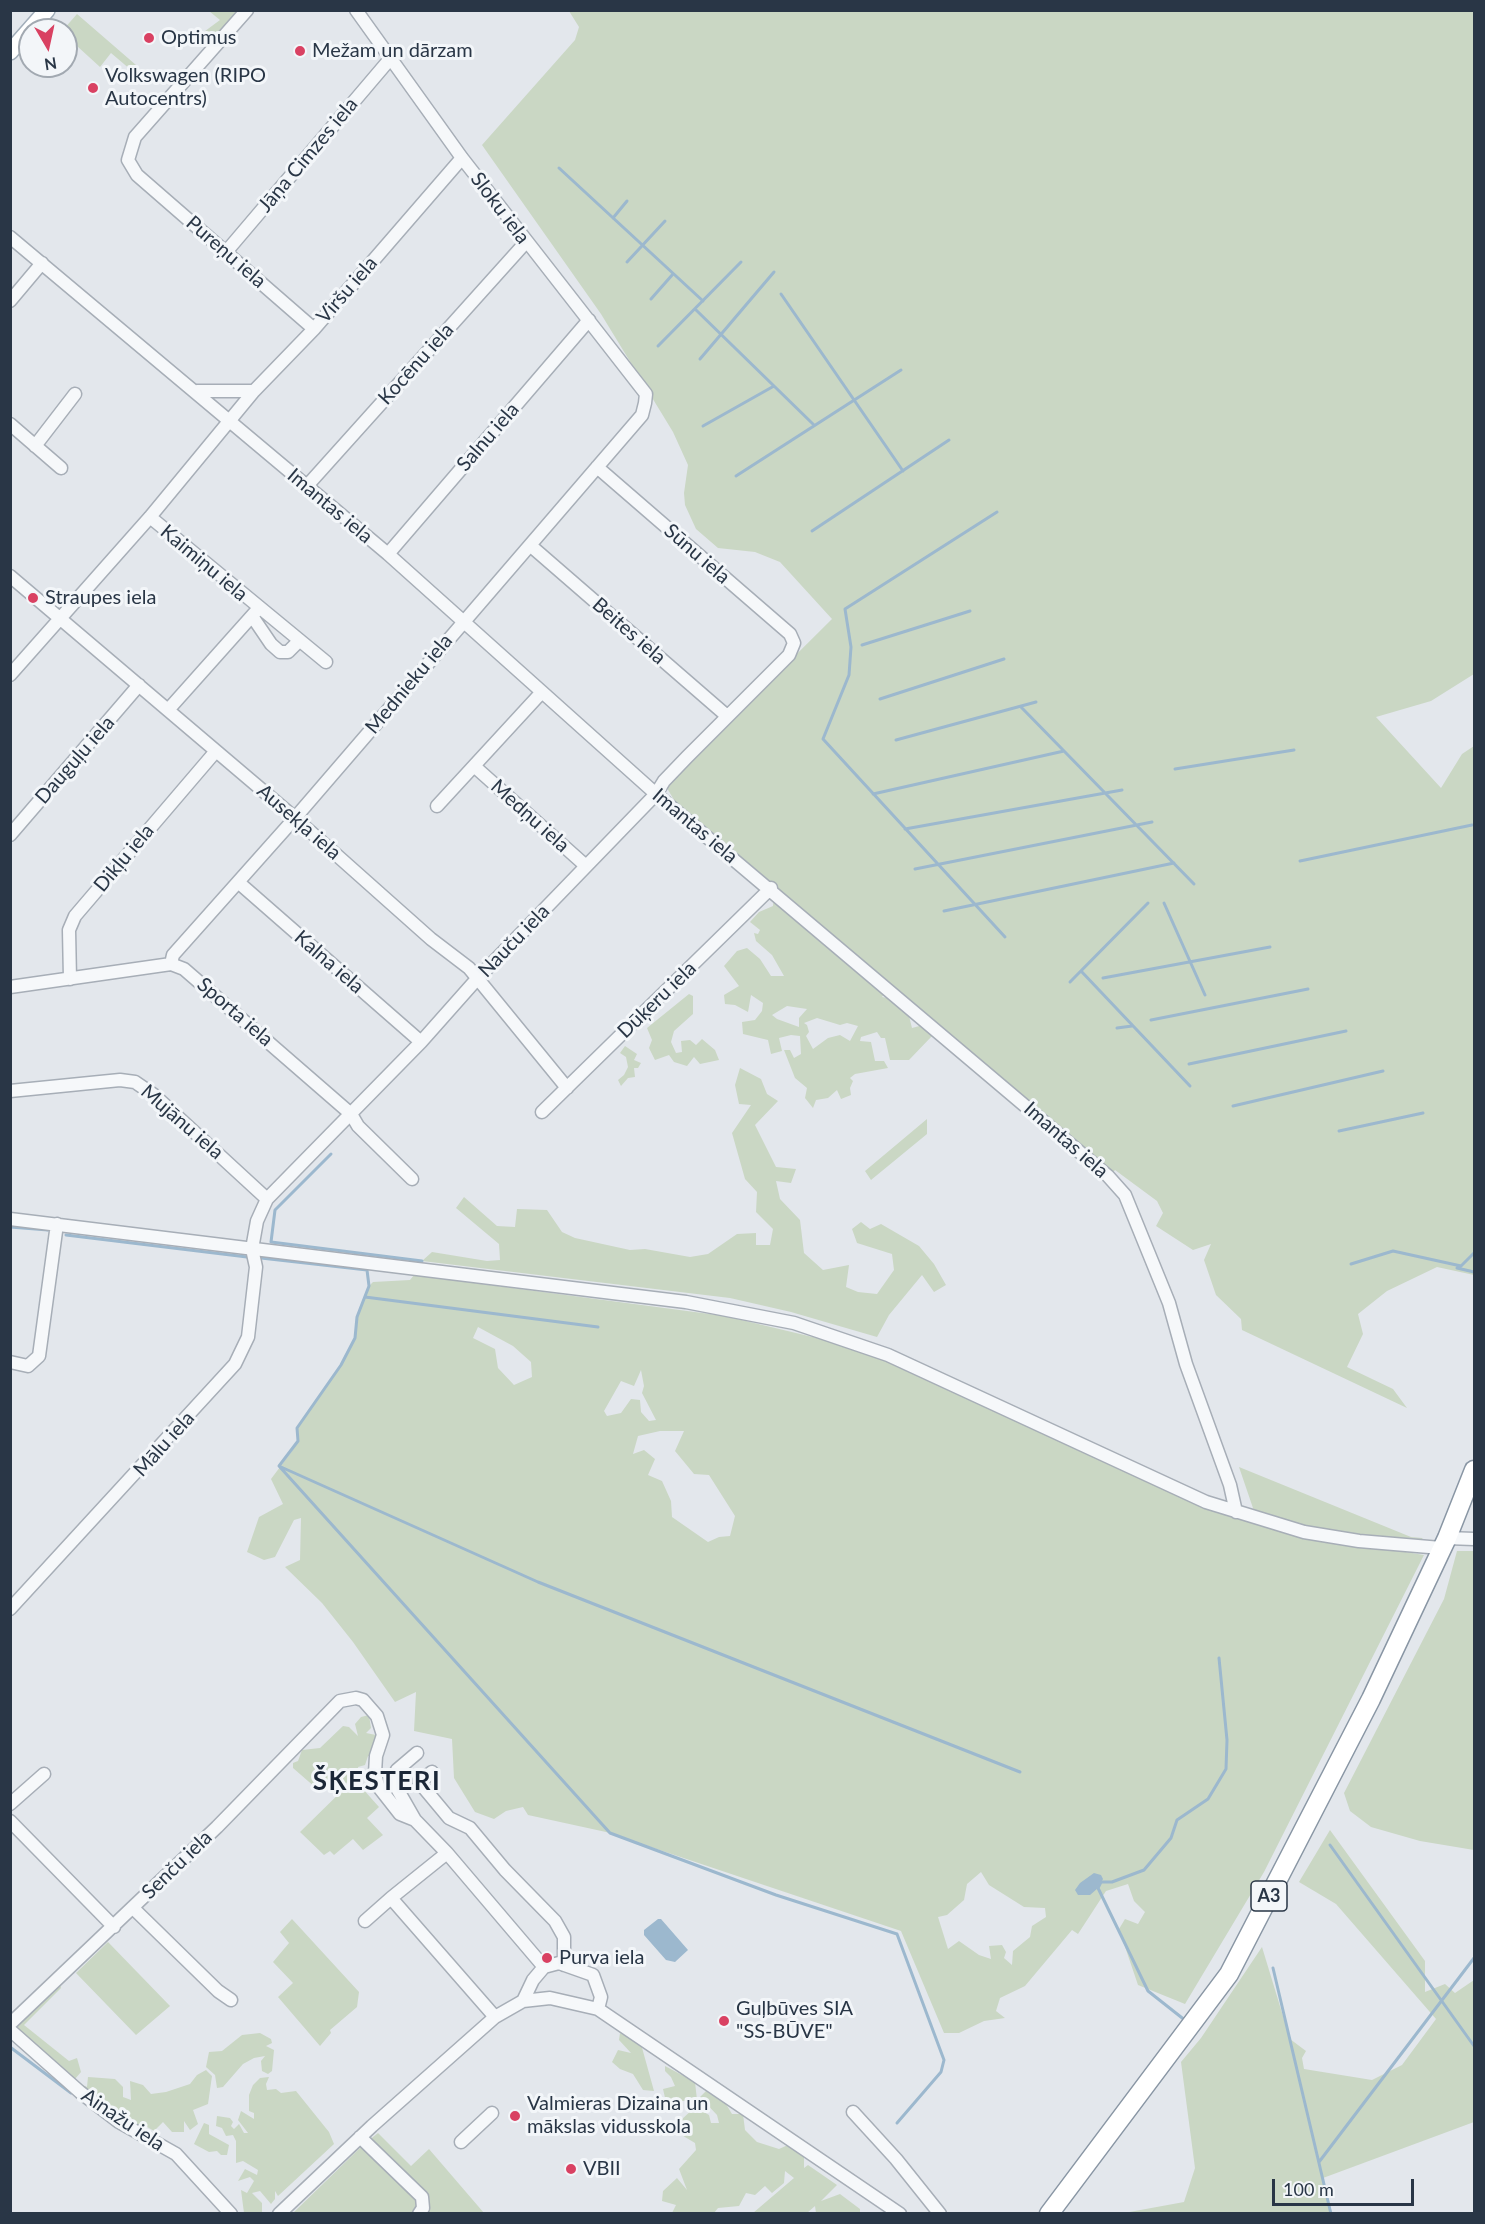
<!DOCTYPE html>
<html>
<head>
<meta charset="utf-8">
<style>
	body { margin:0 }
	#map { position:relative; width:1485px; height:2224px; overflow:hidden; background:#e3e7ec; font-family:Lato,sans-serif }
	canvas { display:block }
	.frame { position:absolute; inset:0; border:12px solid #293646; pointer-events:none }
	.north { position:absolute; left:18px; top:18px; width:60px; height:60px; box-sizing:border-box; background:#f3f6f9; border:2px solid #a2a9b1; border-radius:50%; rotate:171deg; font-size:16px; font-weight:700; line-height:24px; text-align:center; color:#293646 }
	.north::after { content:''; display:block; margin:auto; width:21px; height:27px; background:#d94162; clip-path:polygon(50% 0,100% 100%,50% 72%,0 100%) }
	.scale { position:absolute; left:1272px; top:2179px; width:142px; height:27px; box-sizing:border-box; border:3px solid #293646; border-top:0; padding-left:8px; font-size:18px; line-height:21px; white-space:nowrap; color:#293646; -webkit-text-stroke:4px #f3f6f9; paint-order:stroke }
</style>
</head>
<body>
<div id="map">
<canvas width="1485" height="2224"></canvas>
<div class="frame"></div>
<div class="north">N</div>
<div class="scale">100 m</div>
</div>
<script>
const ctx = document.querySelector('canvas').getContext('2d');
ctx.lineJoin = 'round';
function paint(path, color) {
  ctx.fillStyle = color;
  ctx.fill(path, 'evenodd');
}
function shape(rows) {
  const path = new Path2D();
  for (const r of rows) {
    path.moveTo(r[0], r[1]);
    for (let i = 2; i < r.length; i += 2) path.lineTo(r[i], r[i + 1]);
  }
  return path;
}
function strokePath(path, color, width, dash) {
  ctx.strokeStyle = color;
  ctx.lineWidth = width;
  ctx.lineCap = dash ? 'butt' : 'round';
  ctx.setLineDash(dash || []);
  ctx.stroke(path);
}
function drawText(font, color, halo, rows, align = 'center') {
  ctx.font = font + ' Lato,sans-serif';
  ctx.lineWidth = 6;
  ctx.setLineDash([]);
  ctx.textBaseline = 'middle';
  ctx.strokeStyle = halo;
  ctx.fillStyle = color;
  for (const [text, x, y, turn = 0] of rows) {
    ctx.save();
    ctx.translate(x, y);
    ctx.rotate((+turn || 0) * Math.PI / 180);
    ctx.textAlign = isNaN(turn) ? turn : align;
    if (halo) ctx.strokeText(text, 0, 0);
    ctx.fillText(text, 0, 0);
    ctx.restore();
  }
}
const green = shape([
	[209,11,240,11,210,45,197,37,220,20],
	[569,11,1474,11,1474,674,1431,701,1376,717,1441,788,1462,754,1474,746,1474,1275,1437,1267,1387,1291,1358,1314,1363,1334,1347,1367,1393,1389,1407,1408,1242,1330,1241,1319,1216,1295,1204,1260,1211,1244,1193,1250,1156,1226,1163,1213,1157,1201,1115,1170,1112,1174,674,800,667,788,673,777,832,619,780,562,755,552,718,548,696,529,685,505,684,493,688,465,673,432,601,314,482,145,575,40,579,27],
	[77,14,136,65,131,70,111,53,100,67,66,36,66,30,63,30],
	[774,895,886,991,882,997,894,999,897,1006,907,1008,912,1028,927,1024,932,1036,909,1060,890,1060,885,1038,881,1038,877,1032,861,1037,860,1041,871,1042,875,1061,884,1061,888,1068,855,1074,850,1078,853,1081,850,1088,851,1095,841,1099,837,1090,828,1098,816,1100,813,1108,805,1098,807,1088,795,1078,784,1050,790,1050,794,1058,801,1054,800,1036,791,1035,779,1038,782,1051,771,1054,768,1040,743,1034,742,1022,755,1020,762,1011,763,1003,751,995,748,1012,735,1005,725,1004,724,995,739,986,724,966,737,951,747,948,760,959,771,976,784,976,772,955,756,941,754,933,758,934,760,930,750,922,759,912,773,906],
	[787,1006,807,1009,799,1018,799,1027,777,1019,772,1015],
	[817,1018,840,1025,847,1023,858,1026,850,1041,840,1035,828,1038,813,1049,806,1036,809,1032,807,1025,804,1023],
	[689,994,693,996,693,1014,674,1031,671,1042,676,1053,682,1052,681,1041,690,1040,696,1045,702,1039,715,1050,719,1060,700,1064,694,1057,687,1066,674,1062,669,1055,655,1060,649,1048,652,1040,647,1028],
	[625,1046,637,1054,634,1060,641,1063,638,1068,634,1068,635,1077,628,1078,621,1086,618,1080,624,1075,628,1067,626,1057,620,1053],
	[740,1068,761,1079,767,1094,778,1101,755,1125,776,1167,796,1169,791,1183,776,1181,780,1199,800,1220,804,1253,823,1270,849,1265,846,1287,858,1292,877,1294,894,1270,892,1254,857,1243,852,1229,861,1222,870,1229,881,1224,919,1246,934,1264,946,1285,934,1292,922,1275,889,1315,877,1337,791,1312,730,1298,422,1261,432,1252,487,1261,500,1260,499,1244,456,1208,464,1197,497,1226,515,1227,517,1209,547,1210,562,1232,575,1238,630,1250,645,1249,690,1257,708,1254,737,1234,756,1233,756,1245,770,1245,773,1229,756,1212,757,1192,745,1179,732,1133,751,1105,739,1104,735,1085],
	[927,1119,927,1134,871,1180,865,1171],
	[414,1275,725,1316,871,1351,1235,1518,1283,1532,1424,1555,1264,1872,1185,2004,1138,1985,1119,1929,1125,1919,1138,1924,1145,1912,1134,1901,1128,1884,1106,1891,1078,1934,1072,1930,1025,1986,1000,1998,996,2011,1005,2018,984,2021,959,2033,944,2033,901,1931,606,1832,528,1815,523,1807,506,1811,494,1819,475,1812,454,1778,452,1739,414,1731,416,1692,395,1702,353,1642,322,1603,285,1567,300,1560,301,1518,294,1520,275,1557,264,1560,247,1552,259,1517,283,1504,271,1479,292,1451,298,1441,297,1428,341,1365,355,1338,357,1317,369,1286,373,1282,410,1280],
	[478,1327,513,1346,531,1362,532,1377,514,1385,498,1368,495,1349,473,1338],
	[641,1370,644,1386,642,1393,656,1420,649,1421,641,1412,640,1400,631,1399,621,1413,607,1416,604,1411,621,1381,634,1386],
	[660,1431,684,1431,675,1451,694,1474,709,1475,735,1516,730,1536,719,1537,708,1542,672,1517,671,1501,662,1481,648,1475,655,1459,644,1450,633,1454,638,1436],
	[981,1872,989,1885,1024,1907,1045,1908,1046,1917,1032,1926,1030,1937,1013,1951,1012,1965,1004,1958,1006,1952,1002,1945,989,1946,991,1959,979,1955,959,1941,948,1949,938,1917,947,1915,964,1900,967,1884],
	[1239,1467,1411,1537,1422,1538,1425,1542,1391,1541,1289,1523,1254,1511],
	[1457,1551,1474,1551,1474,1850,1420,1841,1371,1827,1350,1811,1344,1793,1444,1599],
	[369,1715,371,1728,366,1733,376,1735,377,1745,373,1756,368,1756,365,1765,358,1767,359,1777,351,1778,335,1795,331,1790,331,1783,327,1789,316,1788,293,1768,293,1763,298,1761,302,1750,320,1748,343,1726,349,1727,358,1736,355,1724,361,1717],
	[354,1779,379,1807,367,1818,383,1835,363,1850,353,1839,334,1855,330,1851,324,1855,300,1832],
	[1330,1830,1425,1961,1425,1992,1445,1984,1455,1993,1474,1980,1474,2122,1323,2178,1332,2213,1124,2213,1184,2202,1195,2168,1181,2062,1201,2038,1262,1947,1290,2039,1306,2051,1302,2058,1304,2069,1372,2080,1402,2065,1436,2019,1336,1904,1299,1882],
	[292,1919,359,1992,357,2007,330,2030,331,2033,320,2046,278,1997,293,1983,273,1962,289,1943,280,1932],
	[108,1942,170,2006,136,2035,76,1973],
	[58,1975,61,1988,24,2025,69,2061,77,2058,81,2072,75,2079,80,2084,87,2087,88,2077,115,2079,123,2087,123,2097,131,2100,130,2081,143,2085,151,2094,166,2092,190,2084,197,2075,206,2070,212,2076,208,2104,193,2110,198,2124,190,2130,184,2121,184,2132,172,2132,163,2122,154,2131,144,2125,133,2124,132,2119,117,2115,16,2037,13,2014],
	[260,2033,271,2039,272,2043,266,2046,274,2050,272,2071,268,2074,262,2071,261,2061,265,2056,254,2058,243,2064,223,2087,217,2088,215,2075,206,2067,209,2052,222,2051,242,2035],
	[620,2033,641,2044,654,2091,643,2090,633,2074,620,2069,612,2062,618,2050,631,2053,619,2040],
	[665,2066,695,2082,697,2100,666,2102,663,2089,675,2086,671,2077,665,2071],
	[269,2077,266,2084,267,2090,276,2089,281,2093,296,2091,329,2132,334,2144,278,2196,275,2191,275,2199,271,2204,260,2191,252,2193,262,2203,262,2213,244,2213,241,2190,247,2193,254,2181,250,2177,238,2181,245,2169,257,2175,258,2170,243,2161,236,2163,236,2141,233,2135,226,2136,222,2128,216,2126,217,2116,230,2118,233,2122,231,2126,234,2129,239,2124,244,2133,248,2133,238,2120,241,2111,254,2119,254,2113,249,2111,249,2095,253,2085,260,2078],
	[706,2091,726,2104,732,2114,743,2114,745,2130,757,2142,779,2149,788,2145,804,2156,804,2168,808,2165,837,2185,821,2201,840,2194,860,2209,860,2213,816,2213,815,2206,807,2213,753,2213,794,2178,785,2171,784,2183,772,2193,765,2186,755,2195,746,2193,739,2206,718,2208,714,2213,672,2213,676,2205,662,2201,663,2191,677,2178,687,2190,679,2169,696,2150,695,2143,680,2134,692,2130,680,2121,695,2107,709,2115,711,2123,719,2123,717,2115,700,2097],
	[204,2123,209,2125,209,2134,229,2145,227,2155,221,2155,217,2151,209,2152,194,2144],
	[378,2133,411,2166,429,2149,484,2213,425,2213,426,2208,368,2141],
	[361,2147,415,2195,418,2203,414,2213,292,2214]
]);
const water = shape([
	[1094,1873,1101,1875,1103,1879,1098,1888,1090,1895,1078,1895,1075,1890,1080,1883],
	[658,1919,661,1919,688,1950,675,1962,666,1960,644,1935,644,1930]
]);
const stream = shape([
	[559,168,703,301],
	[613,218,627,201],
	[627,262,665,221],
	[781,294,903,471],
	[651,299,673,274],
	[695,309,814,425],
	[658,346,741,262],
	[700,359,774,272],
	[703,426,774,386],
	[736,476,901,370],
	[997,512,845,609,851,647,849,675,823,739,1005,937],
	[812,531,949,440],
	[862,645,970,611],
	[880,699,1004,659],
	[1021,707,1194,884],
	[896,740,1036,702],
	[1175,769,1294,750],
	[873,794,1064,751],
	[905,829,1122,790],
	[1300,861,1472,825],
	[915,869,1152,822],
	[1164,903,1205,995],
	[944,911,1174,863],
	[1081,971,1190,1086],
	[1103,978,1270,947],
	[1070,982,1148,903],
	[1151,1020,1308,989],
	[1117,1028,1132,1026],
	[1189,1064,1346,1031],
	[1233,1106,1383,1071],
	[1339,1131,1423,1113],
	[331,1154,275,1210,271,1242,422,1261],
	[10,1227,48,1230],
	[66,1235,247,1257],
	[261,1258,367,1270,369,1286,357,1317,355,1338,341,1365,297,1428,298,1441,279,1466],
	[1351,1264,1393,1251,1461,1266,1474,1253],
	[1457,1268,1474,1272],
	[365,1297,598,1327],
	[279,1466,610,1833,776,1895,897,1934,944,2060,941,2072,897,2123],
	[281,1467,538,1582,1020,1772],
	[1330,1845,1474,2046],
	[1273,1968,1331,2214],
	[1186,2021,1148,1991,1098,1888,1101,1882,1112,1882,1144,1870,1171,1838,1177,1820,1208,1799,1226,1769,1227,1740,1219,1658],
	[10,2047,71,2093],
	[1319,2162,1474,1958]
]);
const minor = shape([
	[247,10,135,137,128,160,137,175,314,329],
	[10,237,388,554,656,794,1108,1176,1125,1195,1169,1303,1186,1364,1230,1485,1236,1512],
	[226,252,390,59],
	[10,301,42,263],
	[197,391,254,391],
	[10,424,61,468],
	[35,446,75,394],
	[306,487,526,242],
	[150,517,326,662],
	[531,546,727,716],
	[388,554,589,320],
	[10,576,295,818,431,939,469,968,567,1088],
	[252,616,271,644,280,652,288,652,299,641],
	[10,675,150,517,254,391,314,329,462,158],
	[168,710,259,608],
	[474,766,586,866],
	[437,806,541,693],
	[10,835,139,685],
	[238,882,421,1042],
	[171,964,173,955,295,818,642,415,645,403,646,394,462,158,356,10],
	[70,979,69,930,75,916,216,751],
	[10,987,171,964,184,969,351,1114,358,1126,412,1179],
	[10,1091,120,1080,135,1082,154,1095,267,1199],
	[542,1112,771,888],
	[10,1219,686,1302,794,1323,888,1355,1206,1502,1304,1532,1359,1541,1441,1548],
	[10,1362,28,1366,39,1356,57,1224],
	[1447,1538,1474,1539],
	[10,1609,235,1364,248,1337,256,1267,252,1249,257,1221,267,1199,421,1042,476,980,656,794,664,781,687,757,789,655,794,643,790,634,597,467],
	[417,1753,397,1770,394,1778,395,1785,415,1820,447,1853,544,1967],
	[432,1772,419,1782,449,1818,470,1828,505,1870,555,1921,564,1937,564,1965],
	[10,1804,44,1774],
	[10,1821,114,1927],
	[447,1853,391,1898,495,2017],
	[133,1908,218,1991,231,2000],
	[365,1921,391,1898],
	[523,2001,533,1980,544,1967,559,1963,593,1975,601,1997,598,2009],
	[10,2024,217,1827,340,1701,356,1698,363,1700,377,1716,383,1735,376,1756,375,1773,378,1786,400,1814,415,1820],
	[10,2030,80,2092,119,2122,176,2154,231,2214],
	[853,2112,896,2159,940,2214],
	[360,2137,422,2197,423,2208,419,2214],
	[461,2142,492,2113],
	[279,2214,372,2126,495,2017,523,2001,550,1998,598,2009,900,2214]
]);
const major = shape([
	[10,52,47,10]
]);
const highway = shape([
	[1049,2214,1229,1974,1371,1699,1447,1538,1474,1470]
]);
const markers = [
	[149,38,6,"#d94162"],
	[300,51,6,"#d94162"],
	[93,88,6,"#d94162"],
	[33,598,6,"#d94162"],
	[547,1958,6,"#d94162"],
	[724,2021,6,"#d94162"],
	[515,2116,6,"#d94162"],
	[571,2169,6,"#d94162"]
];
const shields = [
	[1269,1896,36]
];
const shieldNames = [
	["A3",1269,1896]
];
const poiNames = [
	["Optimus",161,38],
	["Mežam un dārzam",312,51],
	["Volkswagen (RIPO",105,76],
	["Autocentrs)",105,99],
	["Straupes iela",45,598],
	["Purva iela",559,1958],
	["Guļbūves SIA",736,2009],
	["\"SS-BŪVE\"",736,2032],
	["Valmieras Dizaina un",527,2104],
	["mākslas vidusskola",527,2127],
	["VBII",583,2169]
];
const streetNames = [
	["Jāņa Cimzes iela",308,155,-50],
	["Sloku iela",500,208,53],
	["Pureņu iela",226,252,41],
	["Viršu iela",347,290,-49],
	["Kocēnu iela",416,364,-48],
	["Salnu iela",488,437,-49],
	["Imantas iela",330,506,40],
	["Sūnu iela",697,554,41],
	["Kaimiņu iela",204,563,40],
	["Beites iela",629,631,41],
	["Mednieku iela",409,684,-50],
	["Dauguļu iela",75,760,-49],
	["Medņu iela",530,816,42],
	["Ausekļa iela",299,822,41],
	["Imantas iela",695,826,40],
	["Dikļu iela",124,858,-50],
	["Nauču iela",514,941,-46],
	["Kalna iela",329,962,41],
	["Dūķeru iela",657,1000,-44],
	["Sporta iela",235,1012,41],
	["Mujānu iela",182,1122,41],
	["Imantas iela",1066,1140,41],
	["Mālu iela",164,1444,-48],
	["Senču iela",177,1865,-44],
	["Ainažu iela",123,2120,34]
];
const districtNames = [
	["ŠĶESTERI",377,1782]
];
paint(green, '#cad7c4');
paint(water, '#9cb8ce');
strokePath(stream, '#9cb8ce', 3);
strokePath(minor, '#a7aeb7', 15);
strokePath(major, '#a1adb9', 18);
strokePath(highway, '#8996a4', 21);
strokePath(minor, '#f6f8fa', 12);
strokePath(major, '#fff', 15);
strokePath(highway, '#fff', 18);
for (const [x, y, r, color] of markers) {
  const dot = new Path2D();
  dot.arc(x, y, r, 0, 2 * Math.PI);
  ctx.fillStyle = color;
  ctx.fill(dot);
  strokePath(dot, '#f3f6f9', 2);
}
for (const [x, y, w] of shields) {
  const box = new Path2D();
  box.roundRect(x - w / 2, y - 15, w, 30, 4.5);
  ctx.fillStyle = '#f3f6f9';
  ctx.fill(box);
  strokePath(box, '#293646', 1.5);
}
drawText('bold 18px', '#293646', null, shieldNames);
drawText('20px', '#293646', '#f3f6f9', poiNames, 'left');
drawText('20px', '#293646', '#f3f6f9', streetNames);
ctx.letterSpacing = '1.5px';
drawText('bold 26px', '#1b2737', '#f3f6f9', districtNames);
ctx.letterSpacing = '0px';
</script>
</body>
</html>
